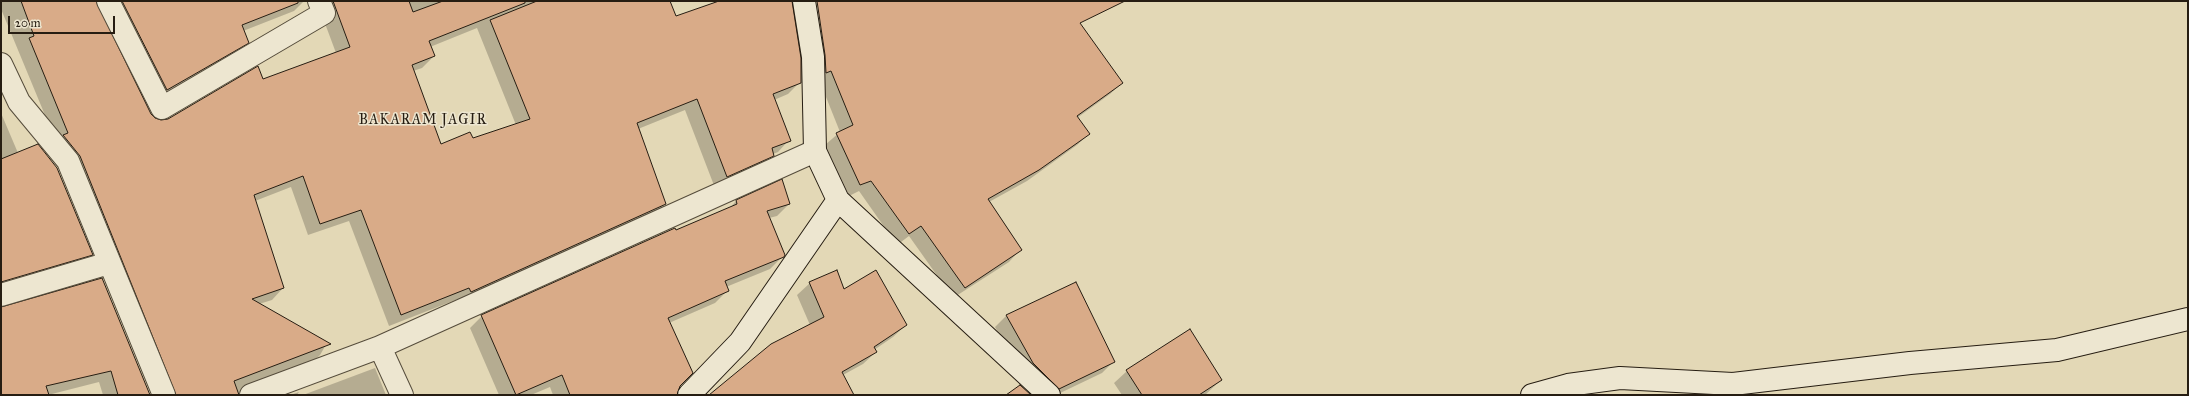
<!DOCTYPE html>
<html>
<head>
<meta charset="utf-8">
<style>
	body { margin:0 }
	#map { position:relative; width:2189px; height:396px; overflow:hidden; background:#e3d8b6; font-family:"IM FELL Great Primer",serif }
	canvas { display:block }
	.frame { position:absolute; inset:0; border:2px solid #261d12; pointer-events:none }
	.scale { position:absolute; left:8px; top:16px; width:107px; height:18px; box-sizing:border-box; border:2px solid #261d12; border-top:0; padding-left:5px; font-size:12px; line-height:14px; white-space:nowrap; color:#261d12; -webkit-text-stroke:3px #ede6d0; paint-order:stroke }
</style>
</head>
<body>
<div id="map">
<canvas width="2189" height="396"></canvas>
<div class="frame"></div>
<div class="scale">20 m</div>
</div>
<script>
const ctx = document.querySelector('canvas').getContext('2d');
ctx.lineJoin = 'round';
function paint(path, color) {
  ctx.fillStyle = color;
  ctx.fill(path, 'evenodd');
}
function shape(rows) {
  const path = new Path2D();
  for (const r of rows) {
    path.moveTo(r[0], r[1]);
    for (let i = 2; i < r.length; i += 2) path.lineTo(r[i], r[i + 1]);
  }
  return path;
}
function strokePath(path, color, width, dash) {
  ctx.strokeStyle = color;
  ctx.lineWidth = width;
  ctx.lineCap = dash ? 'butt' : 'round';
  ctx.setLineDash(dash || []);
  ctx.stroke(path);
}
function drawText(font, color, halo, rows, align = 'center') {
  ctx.font = font + ' "IM FELL Great Primer",serif';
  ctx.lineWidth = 3;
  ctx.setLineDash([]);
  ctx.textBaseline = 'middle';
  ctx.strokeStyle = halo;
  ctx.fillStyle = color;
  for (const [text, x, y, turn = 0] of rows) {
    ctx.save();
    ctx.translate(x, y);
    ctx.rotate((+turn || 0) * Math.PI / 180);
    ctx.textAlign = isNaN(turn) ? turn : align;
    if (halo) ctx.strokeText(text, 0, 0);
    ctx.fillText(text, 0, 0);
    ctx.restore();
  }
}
const shadow = shape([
	[1,1,95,1,150,114,154,119,161,121,262,80,336,53,317,2,305,1,669,1,675,18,718,1,777,1,800,82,788,94,774,100,789,140,778,152,773,154,761,167,715,188,685,110,638,129,665,204,653,216,459,303,458,299,389,326,349,221,308,235,291,187,255,201,283,288,272,300,259,304,327,343,320,355,308,367,238,393,238,395,161,395,1,9],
	[477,28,516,125,472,140,441,145,413,71,422,68,434,56,430,47],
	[105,1,304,1,294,11,243,31,248,42,236,54,155,101],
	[833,1,1056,1,1122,83,1110,94,1077,118,1089,134,1077,145,1027,181,989,202,1020,250,1009,262,953,298,909,236,897,245,859,191,849,196,825,145,840,132,820,82,811,49,823,37],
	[1,113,18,153,92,254,80,266,1,290],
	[736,201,789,204,777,216,769,218,783,256,770,269,726,287,728,290,715,303,669,323,692,373,676,391,676,395,553,395,550,387,531,395,499,395,470,328,482,316,729,209],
	[102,279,149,395,103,395,99,382,48,395,1,395,1,308],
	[810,283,844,290,906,325,893,337,874,350,876,352,863,364,843,375,853,395,709,395,810,325,797,295],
	[1007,315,1113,362,1102,373,1056,395,1022,375,995,327],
	[375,368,386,395,303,395],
	[1127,371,1221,380,1205,395,1122,395,1114,383],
	[299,392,297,395,290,395]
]);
const building = shape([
	[21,1,96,1,151,114,155,118,161,120,168,119,258,66,263,79,350,47,333,1,409,1,413,12,443,1,525,1,525,3,429,41,435,56,412,65,441,144,470,132,473,138,530,119,490,20,537,1,670,1,676,16,719,1,792,1,801,58,801,83,773,94,791,141,772,148,774,156,727,177,697,99,637,123,666,204,471,292,469,288,401,315,361,210,320,224,303,176,254,195,284,288,252,299,331,344,234,381,239,395,176,395,80,156,63,135,68,133,29,38,34,36,21,1],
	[122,1,298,1,298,3,242,25,249,43,167,90,122,1],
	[817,1,1125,1,1080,23,1123,83,1077,116,1090,134,1039,170,988,199,1022,250,965,288,921,226,909,234,871,181,860,185,836,133,853,125,831,71,826,73,825,55,817,1],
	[38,144,57,168,93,255,1,282,1,159,38,144],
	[782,179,790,204,767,211,785,255,784,257,725,281,729,291,668,318,693,373,680,386,677,395,570,395,562,375,516,395,481,315,675,228,676,230,737,204,736,200,782,179],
	[837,270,844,289,876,270,907,325,874,347,877,352,842,372,854,395,709,395,771,344,824,317,809,282,837,270],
	[102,278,150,395,118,395,111,371,46,386,49,395,1,395,1,307,102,278],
	[1076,282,1115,362,1059,389,1033,363,1006,315,1076,282],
	[1190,329,1222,380,1199,395,1142,395,1126,370,1190,329],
	[1020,385,1031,395,1006,395,1020,385]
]);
const street = shape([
	[108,1,162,108,324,13,319,1],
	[1,64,19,102,68,161,164,395],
	[1,295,109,263],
	[380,347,402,395],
	[251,395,380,347,815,151]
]);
const secondary = shape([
	[804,1,813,57,815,151,838,200,1049,395],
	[689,395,740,342,838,200],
	[1532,395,1568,385,1620,378,1733,384,1910,363,2057,350,2188,319]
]);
const quarterNames = [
	["BAKARAM JAGIR",423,121]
];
paint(shadow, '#0003');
paint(building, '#d9ab88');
strokePath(building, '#261d12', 1);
strokePath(street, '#554c3b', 24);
strokePath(secondary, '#261d12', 24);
strokePath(street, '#ede6d0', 22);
strokePath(secondary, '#ede6d0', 22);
ctx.letterSpacing = '1px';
drawText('14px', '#261d12', '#ede6d0', quarterNames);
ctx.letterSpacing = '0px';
</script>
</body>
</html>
